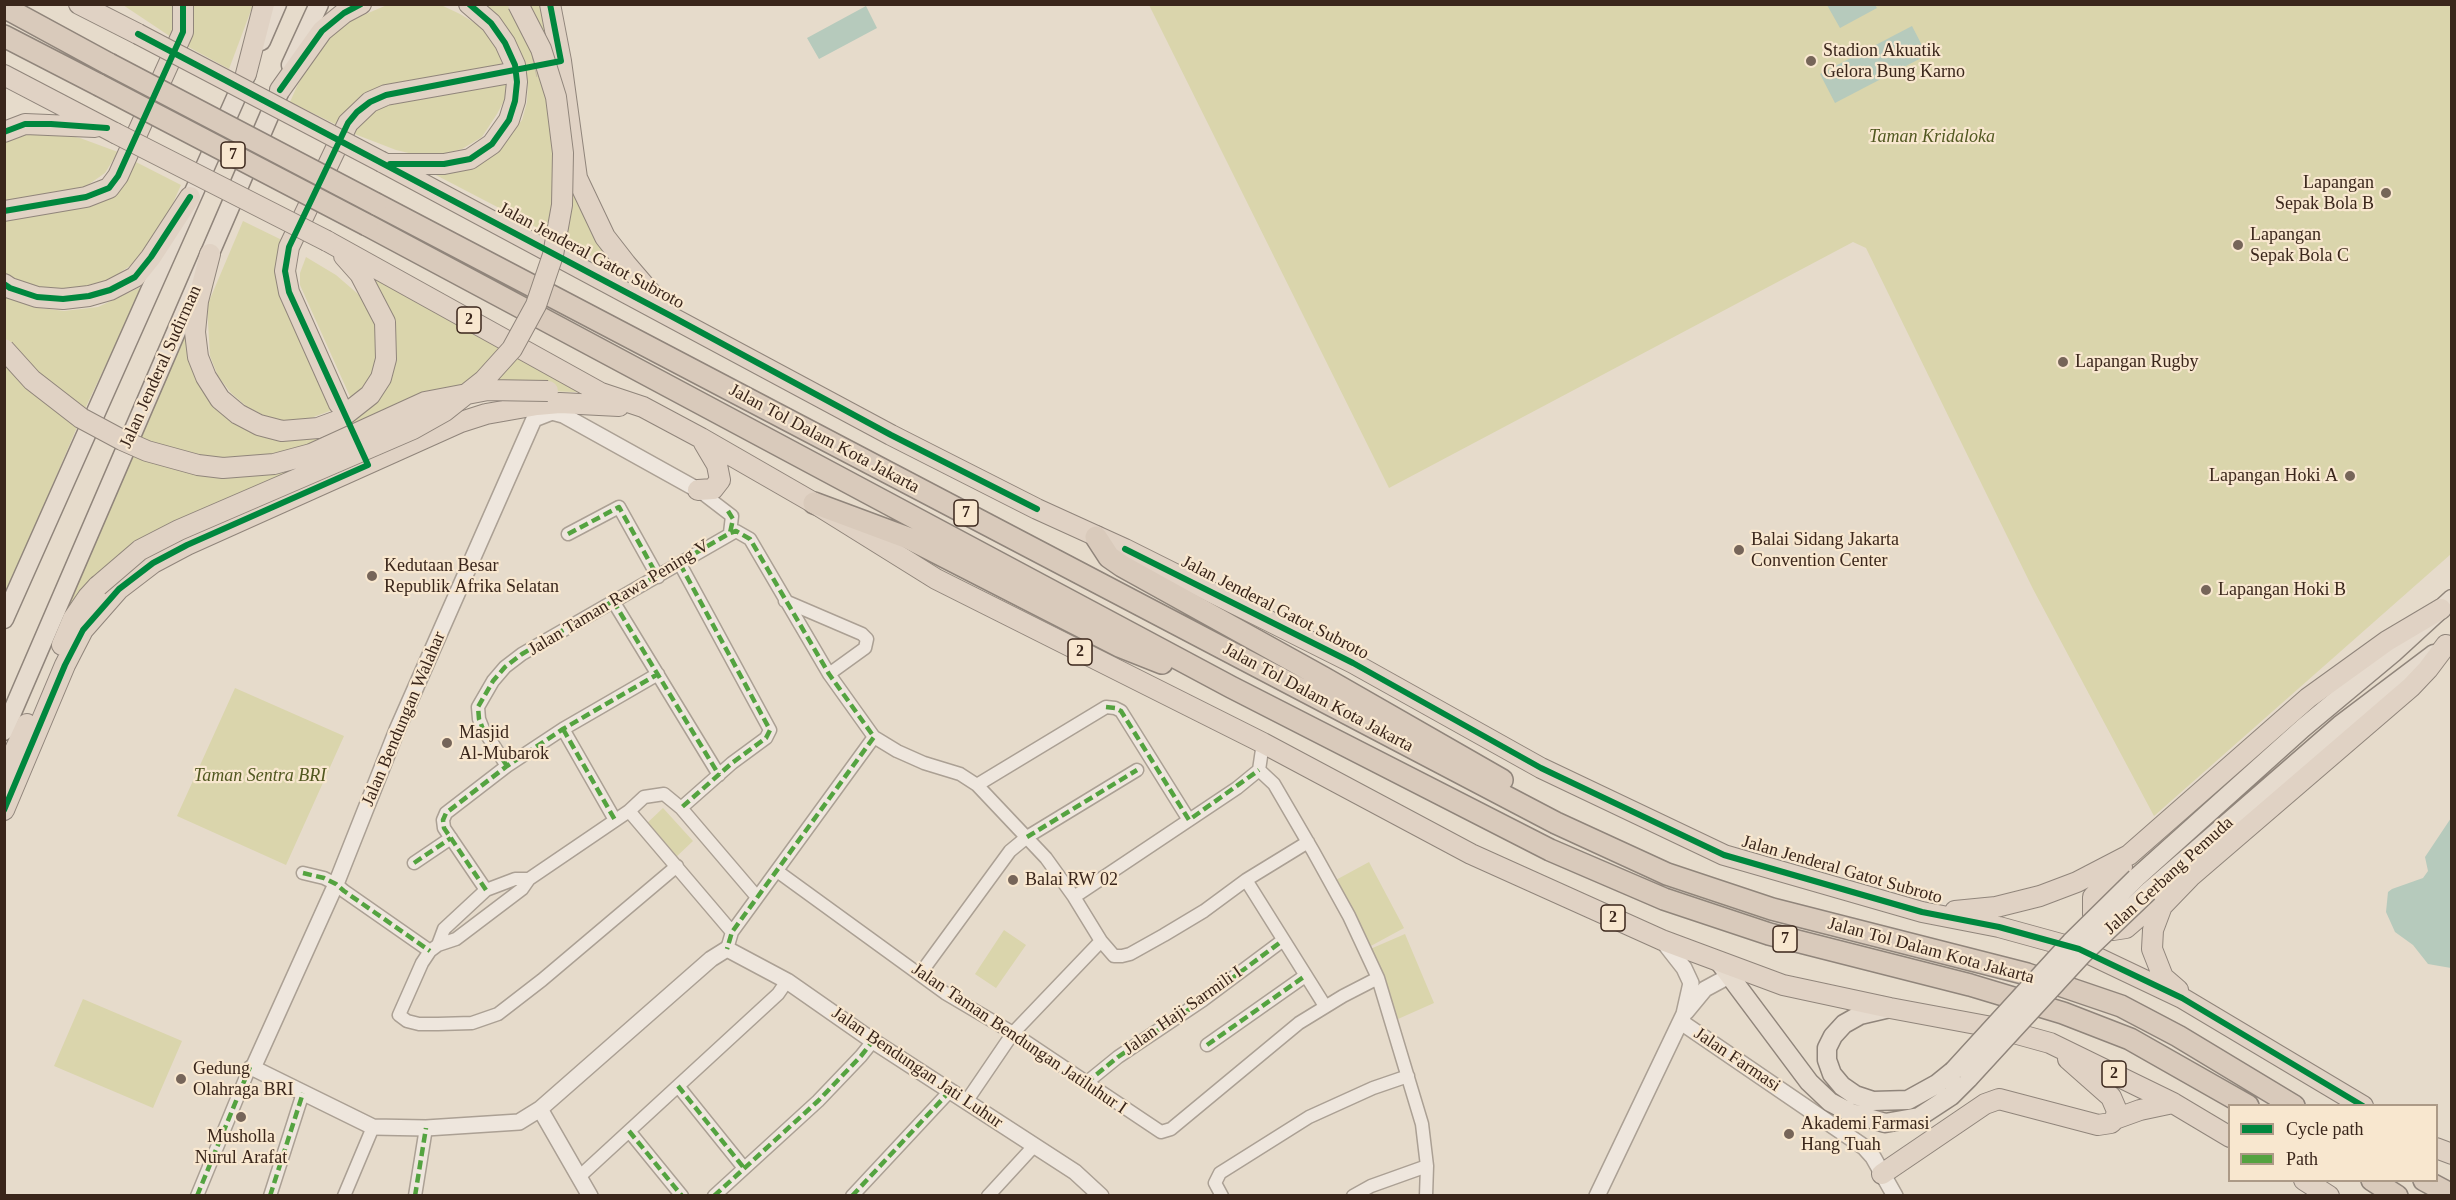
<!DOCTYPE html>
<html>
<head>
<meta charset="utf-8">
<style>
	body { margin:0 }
	#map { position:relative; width:2456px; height:1200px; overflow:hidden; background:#e6dbcb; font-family:Georgia,serif }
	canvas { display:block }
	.frame { position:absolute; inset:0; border:6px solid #3a261b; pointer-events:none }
	.legend { position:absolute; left:2228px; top:1104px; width:210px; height:78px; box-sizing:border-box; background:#f8e7cf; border:2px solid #ac9a87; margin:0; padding:8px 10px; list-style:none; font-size:18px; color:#3a261b }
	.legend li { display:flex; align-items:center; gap:12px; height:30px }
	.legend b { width:30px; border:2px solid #ac9a87 }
</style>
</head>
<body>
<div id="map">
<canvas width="2456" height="1200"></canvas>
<div class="frame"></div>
<ul class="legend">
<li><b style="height:8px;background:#00873e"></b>Cycle path</li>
<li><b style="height:8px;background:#54a340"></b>Path</li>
</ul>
</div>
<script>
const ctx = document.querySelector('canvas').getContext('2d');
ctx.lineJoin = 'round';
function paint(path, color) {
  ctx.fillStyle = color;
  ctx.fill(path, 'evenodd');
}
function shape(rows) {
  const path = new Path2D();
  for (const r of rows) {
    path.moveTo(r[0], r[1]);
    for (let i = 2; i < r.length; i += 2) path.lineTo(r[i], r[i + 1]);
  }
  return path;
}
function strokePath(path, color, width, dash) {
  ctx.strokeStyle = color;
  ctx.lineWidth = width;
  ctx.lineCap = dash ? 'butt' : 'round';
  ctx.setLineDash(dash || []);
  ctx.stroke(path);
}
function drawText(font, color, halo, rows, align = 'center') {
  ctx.font = font + ' Georgia,serif';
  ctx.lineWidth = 4.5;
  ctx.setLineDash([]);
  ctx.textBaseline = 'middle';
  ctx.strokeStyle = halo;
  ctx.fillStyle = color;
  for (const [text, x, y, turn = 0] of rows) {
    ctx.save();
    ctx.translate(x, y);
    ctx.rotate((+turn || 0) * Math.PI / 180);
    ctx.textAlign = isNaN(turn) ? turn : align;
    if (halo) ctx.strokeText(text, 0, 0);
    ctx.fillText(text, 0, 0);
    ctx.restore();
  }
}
const green = shape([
	[123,5,176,5,177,18,171,37],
	[189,5,253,5,229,69,183,44],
	[387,5,441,5,460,14,483,28,498,45,507,65,380,92,339,126,290,102,297,86,326,37,345,23],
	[482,5,545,5,573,184,620,271,434,174,467,168,494,154,522,120,527,102,528,83,525,75],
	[1149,5,2451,5,2451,554,2154,816,2033,589,1866,248,1853,242,1389,488],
	[508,81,506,97,497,114,482,137,462,149,442,154,417,155,396,150,352,133,371,112,385,106],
	[56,133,80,138,118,152,105,173,85,187,5,202,5,142,26,135],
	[132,160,181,185,159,235,142,258,95,289,41,293,5,276,5,218,92,201],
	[243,221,286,242,279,266,335,409,311,418,288,421,269,418,246,406,231,393,218,376,210,356,207,306],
	[336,246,601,393,548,391,425,402,73,619,51,640,179,323,195,333,220,399,282,431,357,407,387,341],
	[306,257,336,275,358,294,373,316,379,343,375,371,367,385,352,401,300,285,300,273],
	[143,286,83,413,5,597,5,295,32,307,64,311,98,307],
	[235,688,344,736,286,865,177,816],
	[663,808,693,841,674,859,644,826],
	[1369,862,1404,928,1369,947,1334,881],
	[1004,930,1026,945,996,988,975,974],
	[1405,934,1434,1003,1398,1019,1368,950],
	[83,999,182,1041,153,1108,54,1066]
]);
const water = shape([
	[1827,5,1875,5,1877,8,1840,28],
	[866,6,877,28,819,59,807,38],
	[1912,26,1927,55,1835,103,1820,74],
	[2451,818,2451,968,2428,964,2413,945,2395,932,2386,912,2388,892,2392,889,2423,878,2428,871,2425,857]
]);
const trunkTunnel = shape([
	[505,74,535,67]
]);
const minor = shape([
	[698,490,732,516,730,533],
	[568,534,619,507,658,577],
	[680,564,770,730,766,738,732,763,681,808],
	[613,601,719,775],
	[785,601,862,634,867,639,865,648,829,674],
	[563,729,615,820],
	[507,766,483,729,479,719,478,707,493,681,505,667,522,654,736,531,750,539,829,674,874,737,897,751,924,763,960,774,977,785,1046,858,1074,897,1101,941,1114,956,1122,956,1130,954,1164,935,1204,911,1246,880,1308,842],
	[1259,770,1274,784,1313,851,1349,916,1378,978,1422,1124,1427,1166,1426,1196],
	[977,785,1106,707,1115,708,1121,711,1189,820],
	[629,811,732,932],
	[414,863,451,838],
	[677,866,542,980,498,1014,472,1023,438,1024,419,1024,407,1021,399,1015,422,963,430,951,438,945,456,939,522,889,529,879,629,811,644,797,664,794,681,808,757,897],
	[777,871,945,993,1013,1033,1161,1132,1171,1129,1299,1023,1343,996,1378,978],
	[303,873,324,878,336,884,344,891,430,951],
	[1246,880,1325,1006],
	[486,890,444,828,443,820,446,813,507,766,563,729,658,674],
	[1074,897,1237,788,1259,770,1263,743],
	[438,945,444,929,486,890,515,879,529,879],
	[727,949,732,932,874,737],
	[920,974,1010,851,1027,837,1137,770],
	[1207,1045,1305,976],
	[1086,1083,1118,1057,1203,1000,1282,941],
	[678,1086,744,1168],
	[966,1102,1013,1033,1101,941],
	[629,1131,682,1196],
	[579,1177,778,994,787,981],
	[197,1196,250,1067],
	[270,1196,303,1093],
	[344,1196,373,1127],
	[415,1196,426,1128],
	[714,1196,818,1101,861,1056,873,1041],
	[852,1196,950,1091],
	[988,1196,1034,1146],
	[1222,1196,1215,1183,1220,1173,1309,1117,1373,1088,1408,1076],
	[1353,1196,1371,1186,1427,1166]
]);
const tertiary = shape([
	[698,490,563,415,552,412,534,419,397,730,336,884,253,1068,373,1127,426,1128,519,1122,540,1109,711,959,727,949,787,981,873,1041,1075,1172,1101,1196],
	[1686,1012,1705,989,1729,976],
	[1681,1022,1864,1147,1873,1157,1895,1196],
	[540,1109,590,1196],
	[1597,1196,1684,1014,1691,983,1684,968,1662,940]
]);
const primary = shape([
	[261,41,277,4],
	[291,65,319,4],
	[4,619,246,75],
	[4,731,279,93],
	[2136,878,2303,728,2393,653,2452,599],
	[2148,892,2340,725,2434,654],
	[1720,963,1809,1082,1830,1102,1851,1113,1885,1123,1919,1117,1951,1096,1969,1078],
	[1890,1008,1860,1015,1844,1024,1833,1036,1827,1048,1827,1060,1832,1074,1842,1086,1855,1095,1873,1101,1908,1100,1937,1084,1953,1071]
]);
const trunk = shape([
	[79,4,138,34],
	[550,4,561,61,577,178,605,237,626,264,662,306],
	[246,74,264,4],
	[4,75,115,133],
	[280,90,322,31,344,13,361,4],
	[4,132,25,124,95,127],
	[382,162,891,435,1037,509,1125,549,1353,663,1541,768,1724,855,1922,912,1999,927,2079,949,2182,998,2363,1106],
	[389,164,444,164,470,159,492,144,509,120,515,101,517,82,515,65,505,43,491,23,469,4],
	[4,211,86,197,109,188,118,176,183,32,183,4],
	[327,241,601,393,643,407,701,438,814,503,936,579,1263,743,1471,854,1662,940,1783,985,1890,1008,1992,1027,2050,1043,2173,1103,2230,1137],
	[210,254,198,301,195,332,198,357,206,377,220,399,238,414,259,425,282,431,318,428,337,421,370,395,381,378,386,359,385,322,360,274,344,256],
	[4,284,10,288,37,297,63,299,89,296,110,290,135,277,151,257,190,197],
	[339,404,289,292,285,271,289,247,348,123,370,102,386,95,505,74],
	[698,490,713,489,720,480,717,465,704,443],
	[62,645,73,619,88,597,98,586],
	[4,774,27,724],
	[4,810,65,665,83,630,119,589,153,563,187,545,461,422,486,414,537,405,560,403,619,406],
	[2122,867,2093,897,2093,915,2101,925,2113,930,2126,928,2161,898],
	[1955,911,1996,907,2040,896,2077,882,2129,855,2308,698,2387,641,2441,609],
	[2178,990,2163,977,2152,949,2153,930,2162,906,2190,877,2411,687,2428,669,2446,645],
	[2068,1059,2111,1097,2117,1111,2115,1119],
	[2436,1148,2452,1154],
	[1882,1174,1985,1104,1999,1099,2098,1125,2111,1123,2115,1119,2140,1110,2173,1103],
	[2304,1180,2329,1196]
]);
const motorway = shape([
	[4,7,109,64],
	[4,36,99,85],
	[376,204,1556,823,1667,874,1772,909,2027,974,2121,1006,2178,1036,2294,1106],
	[367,225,1231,687,1550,850,1664,899,1769,934,1970,985,2063,1013,2130,1039,2248,1106],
	[814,503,908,538,1119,646,1162,663],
	[1096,537,1109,557,1122,566,1324,678,1502,780],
	[2372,1180,2397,1196],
	[2424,1180,2452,1195]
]);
const primaryBridge = shape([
	[1953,1071,2071,942,2136,878],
	[1969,1078,2083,954,2148,892]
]);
const trunkBridge = shape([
	[138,34,382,162],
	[115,133,327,241],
	[4,349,32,380,81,418,122,440,147,451,198,465,223,468,274,464,311,454,425,402,488,390,548,391],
	[98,586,140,550,179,530,413,429,445,411,484,380,512,349,536,305,553,255,562,205,563,153,556,97,541,49,518,4]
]);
const motorwayBridge = shape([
	[109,64,376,204],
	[99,85,367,225]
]);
const quiet = shape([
	[728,511,733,519,730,533],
	[568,534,619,507,658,577],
	[680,564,770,730,766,738,732,763,681,808],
	[613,601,719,775],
	[1106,707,1115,708,1121,711,1189,820,1259,770],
	[563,729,615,820],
	[507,766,483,729,479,719,478,707,493,681,505,667,522,654,730,533,736,531,750,539,829,674,874,737,732,932,727,949],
	[1027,837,1137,770],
	[414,863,451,838],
	[303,873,324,878,336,884,344,891,430,951],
	[486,890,444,828,443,820,446,813,507,766,563,729,658,674],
	[1207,1045,1305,976],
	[1086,1083,1118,1057,1203,1000,1282,941],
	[678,1086,744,1168],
	[629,1131,682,1196],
	[197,1196,250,1067],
	[270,1196,303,1093],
	[415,1196,426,1128],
	[714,1196,818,1101,861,1056,873,1041],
	[852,1196,950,1091]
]);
const cycleway = shape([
	[138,34,671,316,891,435,1037,509],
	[280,90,322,31,344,13,361,4],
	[4,132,25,124,51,124,107,128],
	[390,164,444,164,470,159,492,144,509,120,515,101,517,82,515,65,505,43,491,23,469,4],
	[4,211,86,197,109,188,118,176,183,32,183,4],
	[4,284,10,288,37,297,63,299,89,296,110,290,135,277,151,257,190,197],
	[1125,549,1353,663,1541,768,1724,855,1922,912,1999,927,2079,949,2182,998,2363,1106],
	[4,810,65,665,83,630,119,589,153,563,187,545,368,465,289,292,285,271,289,247,348,123,357,112,370,102,386,95,561,61,550,4]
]);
const markers = [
	[1811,61,6,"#766559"],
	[2386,193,6,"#766559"],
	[2238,245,6,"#766559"],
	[2063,362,6,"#766559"],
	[2350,476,6,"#766559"],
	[1739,550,6,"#766559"],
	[372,576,6,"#766559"],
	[2206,590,6,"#766559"],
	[447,743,6,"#766559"],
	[1013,880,6,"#766559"],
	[181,1079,6,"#766559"],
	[241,1117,6,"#766559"],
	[1789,1134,6,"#766559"]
];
const shields = [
	[233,155,24],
	[469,320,24],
	[966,513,24],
	[1080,652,24],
	[1613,918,24],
	[1785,939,24],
	[2114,1074,24]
];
const shieldNames = [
	["7",233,155],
	["2",469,320],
	["7",966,513],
	["2",1080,652],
	["2",1613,918],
	["7",1785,939],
	["2",2114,1074]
];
const poiNames = [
	["Stadion Akuatik",1823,51],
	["Gelora Bung Karno",1823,72],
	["Lapangan",2374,183,"right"],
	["Sepak Bola B",2374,204,"right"],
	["Lapangan",2250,235],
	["Sepak Bola C",2250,256],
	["Lapangan Rugby",2075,362],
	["Lapangan Hoki A",2338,476,"right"],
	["Balai Sidang Jakarta",1751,540],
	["Convention Center",1751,561],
	["Kedutaan Besar",384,566],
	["Republik Afrika Selatan",384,587],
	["Lapangan Hoki B",2218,590],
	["Masjid",459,733],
	["Al-Mubarok",459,754],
	["Balai RW 02",1025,880],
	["Gedung",193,1069],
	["Olahraga BRI",193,1090],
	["Akademi Farmasi",1801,1124],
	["Hang Tuah",1801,1145],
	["Musholla",241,1137,"center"],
	["Nurul Arafat",241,1158,"center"]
];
const parkNames = [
	["Taman Kridaloka",1932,137],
	["Taman Sentra BRI",260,776]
];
const streetNames = [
	["Jalan Jenderal Gatot Subroto",591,256,28],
	["Jalan Jenderal Sudirman",161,367,-66],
	["Jalan Tol Dalam Kota Jakarta",824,439,28],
	["Jalan Taman Rawa Pening V",619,598,-31],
	["Jalan Jenderal Gatot Subroto",1275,608,27],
	["Jalan Tol Dalam Kota Jakarta",1318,698,28],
	["Jalan Bendungan Walahar",404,719,-67],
	["Jalan Jenderal Gatot Subroto",1842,870,16],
	["Jalan Gerbang Pemuda",2169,876,-42],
	["Jalan Tol Dalam Kota Jakarta",1931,951,15],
	["Jalan Haji Sarmili I",1183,1011,-35],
	["Jalan Taman Bendungan Jatiluhur I",1019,1039,34],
	["Jalan Farmasi",1737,1060,34],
	["Jalan Bendungan Jati Luhur",917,1068,34]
];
paint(green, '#dad5ac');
paint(water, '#b6cabc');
strokePath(trunkTunnel, '#c4b7a8', 20, [20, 10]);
strokePath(minor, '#aba094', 15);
strokePath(tertiary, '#aba094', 18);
strokePath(primary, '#90857b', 21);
strokePath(trunk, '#90857b', 22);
strokePath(motorway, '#90857b', 24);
strokePath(minor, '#eee6dd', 12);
strokePath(tertiary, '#eee6dd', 15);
strokePath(primary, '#e6dbce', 18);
strokePath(trunk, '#e0d2c4', 20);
strokePath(motorway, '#d9cabb', 21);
strokePath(primaryBridge, '#90857b', 21, []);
strokePath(trunkBridge, '#90857b', 22, []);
strokePath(motorwayBridge, '#90857b', 24, []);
strokePath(primaryBridge, '#e6dbce', 18);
strokePath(trunkBridge, '#e0d2c4', 20);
strokePath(motorwayBridge, '#d9cabb', 21);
strokePath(quiet, '#54a340', 4.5, [9, 4.5]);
strokePath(cycleway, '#00873e', 6);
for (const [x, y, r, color] of markers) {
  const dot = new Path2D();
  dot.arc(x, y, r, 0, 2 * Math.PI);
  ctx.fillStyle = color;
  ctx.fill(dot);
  strokePath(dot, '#f8e7cf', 2);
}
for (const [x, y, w] of shields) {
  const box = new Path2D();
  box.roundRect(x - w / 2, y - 13, w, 26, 4.5);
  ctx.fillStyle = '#f8e7cf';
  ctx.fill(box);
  strokePath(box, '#3a261b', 1.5);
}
drawText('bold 16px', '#3a261b', null, shieldNames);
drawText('18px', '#3a261b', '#f8e7cf', poiNames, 'left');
drawText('italic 18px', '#515820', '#f8e7cf', parkNames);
drawText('18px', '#3a261b', '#f8e7cf', streetNames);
</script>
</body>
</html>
